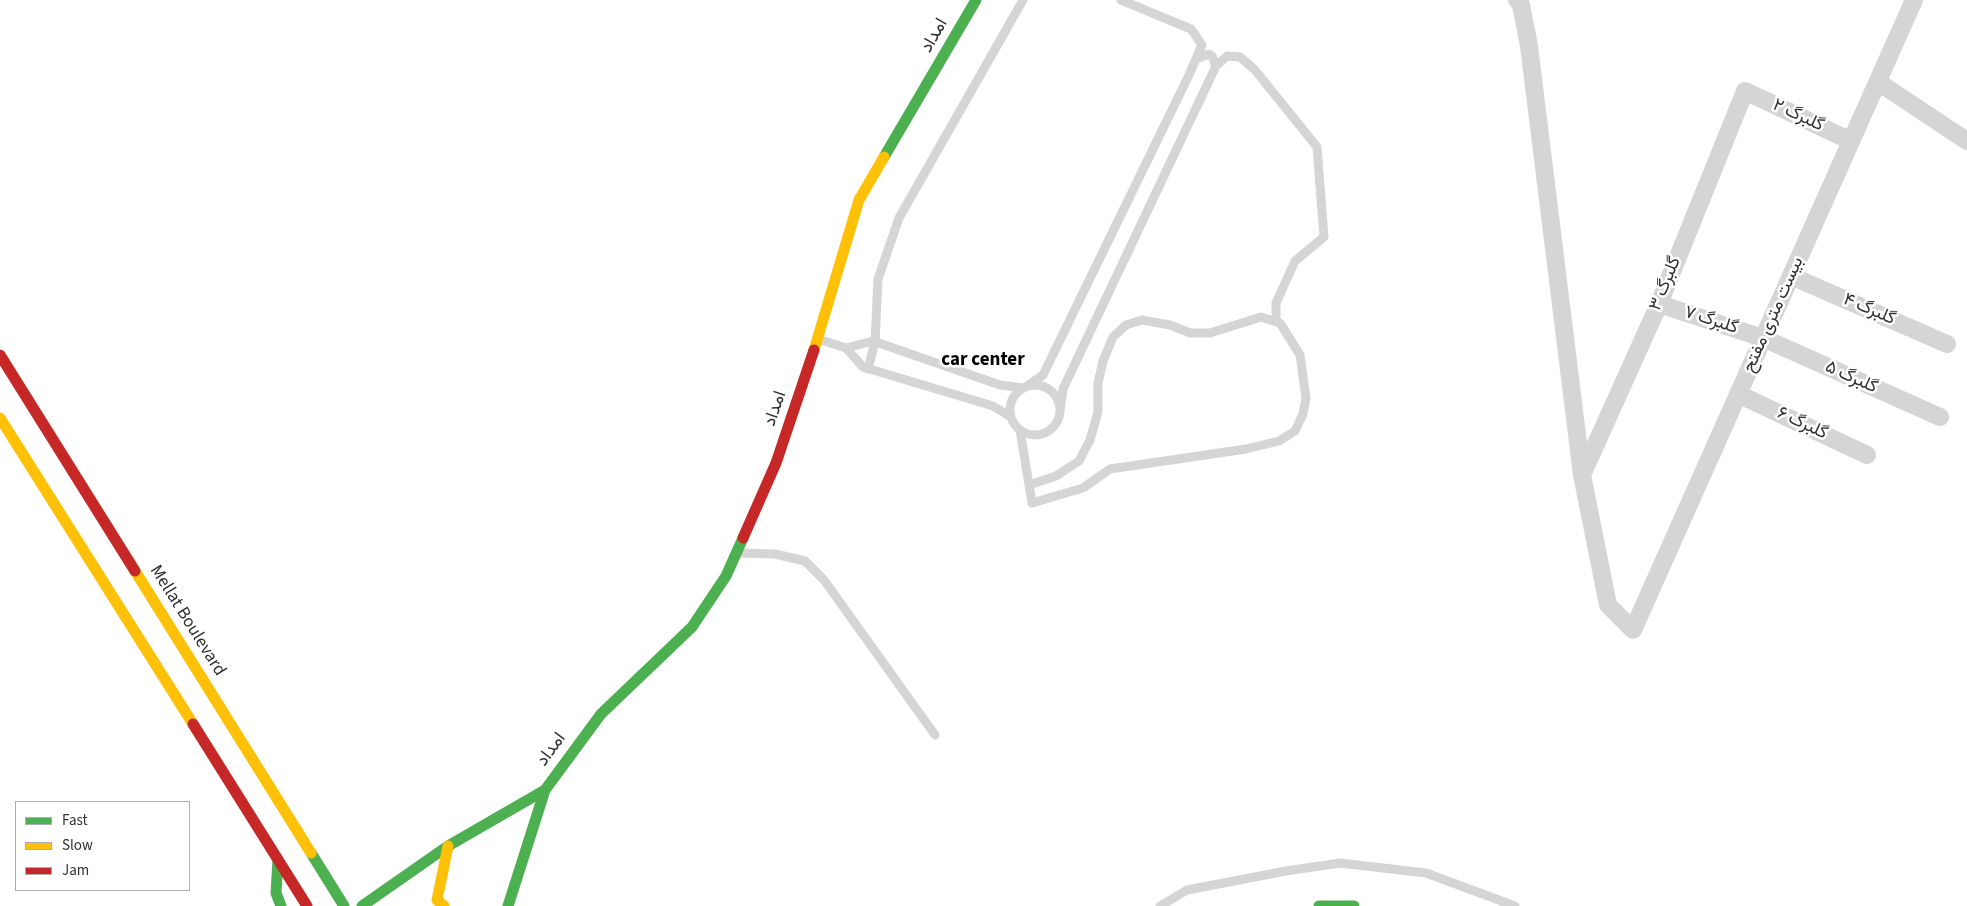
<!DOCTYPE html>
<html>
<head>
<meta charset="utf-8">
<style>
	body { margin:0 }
	#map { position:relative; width:1967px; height:906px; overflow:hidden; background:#fff; font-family:"Source Sans 3",sans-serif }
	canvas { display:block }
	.legend { position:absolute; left:15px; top:801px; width:175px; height:90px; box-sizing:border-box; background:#fff; border:1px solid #adadad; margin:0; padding:6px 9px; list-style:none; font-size:15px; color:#313131 }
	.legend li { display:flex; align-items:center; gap:10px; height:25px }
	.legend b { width:25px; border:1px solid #adadad }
</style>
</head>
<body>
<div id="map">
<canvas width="1967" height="906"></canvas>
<ul class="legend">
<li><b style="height:6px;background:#4caf50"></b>Fast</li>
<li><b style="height:6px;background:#ffc107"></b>Slow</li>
<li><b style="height:6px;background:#c62828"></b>Jam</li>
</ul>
</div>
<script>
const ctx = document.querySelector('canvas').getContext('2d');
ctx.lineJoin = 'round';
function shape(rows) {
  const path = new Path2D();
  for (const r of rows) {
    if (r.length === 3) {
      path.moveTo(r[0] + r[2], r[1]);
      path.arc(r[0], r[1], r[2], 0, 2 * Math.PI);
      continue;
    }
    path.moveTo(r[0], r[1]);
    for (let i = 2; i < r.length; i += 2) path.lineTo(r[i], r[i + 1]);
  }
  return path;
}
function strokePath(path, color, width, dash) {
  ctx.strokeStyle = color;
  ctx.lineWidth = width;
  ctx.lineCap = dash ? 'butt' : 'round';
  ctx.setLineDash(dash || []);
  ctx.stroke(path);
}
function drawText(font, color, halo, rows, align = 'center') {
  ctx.font = font + ' "Source Sans 3",Vazirmatn,sans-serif';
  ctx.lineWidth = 5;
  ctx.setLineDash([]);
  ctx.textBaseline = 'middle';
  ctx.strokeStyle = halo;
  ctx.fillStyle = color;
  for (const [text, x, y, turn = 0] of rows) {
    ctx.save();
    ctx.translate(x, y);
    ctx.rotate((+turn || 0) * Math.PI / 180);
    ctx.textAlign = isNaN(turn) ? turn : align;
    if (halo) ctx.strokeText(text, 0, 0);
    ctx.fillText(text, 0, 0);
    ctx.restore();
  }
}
const lane = shape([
	[1196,59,1209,54,1212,56,1216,66],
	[818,339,846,348],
	[868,369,875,342,878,279,899,218,1023,0],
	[1035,410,25],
	[1027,386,1043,375,1189,75,1202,45,1191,29,1121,0],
	[1060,411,1063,389,1216,66,1227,56,1240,57,1255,70,1317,147,1324,237,1295,261,1276,303,1276,321],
	[1011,417,993,406,863,367,846,348,873,341,1000,385,1023,388],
	[1020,430,1032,503,1083,488,1110,469,1246,449,1279,441,1295,431,1303,414,1306,398,1300,355,1280,323,1261,317,1210,333,1190,333,1170,325,1142,320,1126,325,1113,337,1103,361,1098,383,1098,412,1090,440,1079,461,1056,476,1029,485],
	[739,553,775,554,805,561,824,580,935,735],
	[1160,906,1187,890,1286,871,1340,863,1426,873,1515,906]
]);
const street = shape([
	[1517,0,1521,5,1529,46,1582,475,1608,605,1633,630,1914,0],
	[1878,82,1967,141],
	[1791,276,1947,344],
	[1659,304,1763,338,1940,417],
	[1738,394,1867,455],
	[1582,475,1659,304,1745,91,1851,141]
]);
const fast = shape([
	[884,157,976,0],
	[311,853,344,906],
	[278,860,276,893,281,906],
	[362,906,448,846,545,790],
	[508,906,545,790,601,714,692,627,726,576,743,538],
	[1319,906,1354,906]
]);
const slow = shape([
	[814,350,859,200,884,157],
	[0,418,193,724],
	[135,571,311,853],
	[444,906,437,900,448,846]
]);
const jam = shape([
	[0,355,135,571],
	[743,538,776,463,814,350],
	[193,724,307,906]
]);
const streetNames = [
	["امداد",935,36,-60],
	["گلبرگ ۲",1798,116,25],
	["گلبرگ ۳",1666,284,-68],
	["گلبرگ ۴",1869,310,23],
	["بیست متری مفتح",1774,315,-66],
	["گلبرگ ۷",1711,321,18],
	["گلبرگ ۵",1851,378,24],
	["امداد",776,409,-71],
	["گلبرگ ۶",1802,424,25],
	["Mellat Boulevard",187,621,58],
	["امداد",552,750,-54]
];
const neighbourhoodNames = [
	["car center",983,361]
];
strokePath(lane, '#d5d5d5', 9);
strokePath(street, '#d5d5d5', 18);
strokePath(fast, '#4caf50', 11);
strokePath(slow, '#ffc107', 11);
strokePath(jam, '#c62828', 11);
drawText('18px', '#313131', '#fff', streetNames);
drawText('bold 19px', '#000', '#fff', neighbourhoodNames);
</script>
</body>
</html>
